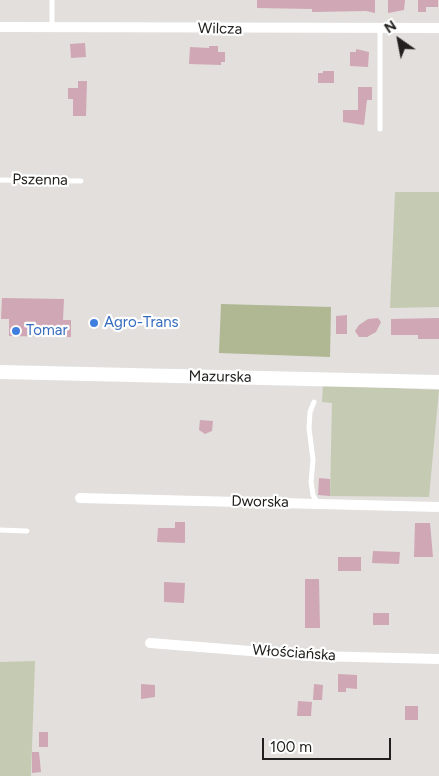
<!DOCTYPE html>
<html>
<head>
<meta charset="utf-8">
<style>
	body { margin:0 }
	#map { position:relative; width:439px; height:776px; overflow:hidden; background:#e2dfdc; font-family:Figtree,sans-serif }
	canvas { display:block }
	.north { position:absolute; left:374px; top:15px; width:50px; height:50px; -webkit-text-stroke:4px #fff; paint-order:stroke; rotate:327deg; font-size:14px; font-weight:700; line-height:20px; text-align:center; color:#21201e }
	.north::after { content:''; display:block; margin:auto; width:18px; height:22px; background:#21201e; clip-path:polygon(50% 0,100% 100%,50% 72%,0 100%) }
	.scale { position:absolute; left:262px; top:738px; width:129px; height:22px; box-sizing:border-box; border:2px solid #21201e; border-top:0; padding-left:6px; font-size:15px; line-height:18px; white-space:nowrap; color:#21201e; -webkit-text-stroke:4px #fff; paint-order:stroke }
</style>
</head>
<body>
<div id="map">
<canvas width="439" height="776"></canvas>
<div class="north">N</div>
<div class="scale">100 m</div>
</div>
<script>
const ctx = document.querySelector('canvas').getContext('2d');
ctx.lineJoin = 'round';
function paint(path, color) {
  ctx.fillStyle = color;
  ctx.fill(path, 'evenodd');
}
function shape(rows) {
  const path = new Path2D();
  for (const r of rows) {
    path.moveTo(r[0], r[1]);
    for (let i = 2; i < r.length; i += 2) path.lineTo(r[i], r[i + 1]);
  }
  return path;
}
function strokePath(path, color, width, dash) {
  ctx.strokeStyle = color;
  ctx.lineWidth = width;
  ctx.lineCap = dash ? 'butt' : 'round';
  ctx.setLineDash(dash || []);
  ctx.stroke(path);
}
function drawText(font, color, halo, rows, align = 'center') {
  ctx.font = font + ' Figtree,sans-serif';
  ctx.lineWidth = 4.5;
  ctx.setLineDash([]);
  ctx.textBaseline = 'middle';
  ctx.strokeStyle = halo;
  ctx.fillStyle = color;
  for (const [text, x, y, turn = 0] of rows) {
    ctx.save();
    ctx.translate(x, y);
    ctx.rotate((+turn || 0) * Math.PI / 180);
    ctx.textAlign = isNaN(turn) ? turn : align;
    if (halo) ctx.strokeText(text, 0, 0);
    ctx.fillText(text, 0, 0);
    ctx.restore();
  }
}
const green = shape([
	[395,192,439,192,439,307,390,308],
	[323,385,439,390,429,497,330,496,332,403,322,402],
	[35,661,31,776,0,776,0,662]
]);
const forest = shape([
	[221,304,331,307,330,357,219,353]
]);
const building = shape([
	[257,0,375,0,375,13,366,11,312,12,312,9,257,8],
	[388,0,405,0,404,10,388,13],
	[418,0,438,0,438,7,426,7,426,12,418,12],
	[85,43,86,57,71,58,70,44],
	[209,46,218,46,218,52,225,52,225,62,221,62,221,65,189,64,190,47,209,48],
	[356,49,369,52,368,67,350,66,350,52,356,52],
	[323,71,334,71,334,83,318,83,318,73,323,73],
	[78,81,87,81,86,116,73,116,73,99,68,99,68,88,78,88],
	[358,87,372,87,372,100,367,100,364,125,343,122,343,110,358,110],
	[2,298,64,299,63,320,71,320,71,337,9,336,9,319,1,319],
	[347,315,347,334,336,334,336,316],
	[378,318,381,322,376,332,367,337,359,337,355,331,359,325,368,319],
	[439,318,439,339,418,339,418,335,391,335,391,319],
	[200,420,213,421,212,431,205,434,199,430],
	[319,478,330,479,330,496,318,495],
	[175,522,185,522,185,543,157,542,158,528,175,528],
	[415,523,430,523,433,557,414,557],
	[373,551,400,552,399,564,372,563],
	[338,557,361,557,361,571,338,571],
	[305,579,319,579,320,628,305,628],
	[164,582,185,583,184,603,164,602],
	[373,613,389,613,389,625,373,625],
	[338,674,357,675,357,689,346,688,346,692,338,692],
	[141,684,155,685,155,697,141,699],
	[314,684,323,685,322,700,313,700],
	[298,701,312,702,311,716,297,716],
	[405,706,418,706,418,720,405,720],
	[39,732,48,732,48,747,39,747],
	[32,752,39,752,41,772,32,773]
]);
const lane = shape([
	[52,27,52,0],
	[380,28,380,129],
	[0,180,81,181],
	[314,402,310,412,309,428,313,460,311,482,313,495,318,504],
	[0,530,27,531]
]);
const street = shape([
	[0,27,439,28],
	[80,498,439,507],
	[150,643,313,656,439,659]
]);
const secondary = shape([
	[0,372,439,382]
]);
const markers = [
	[94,323,5,"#3f7fe0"],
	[16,331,5,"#3f7fe0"]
];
const streetNames = [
	["Wilcza",220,29,1],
	["Pszenna",40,180,1],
	["Mazurska",220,377,1],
	["Dworska",260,502,1],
	["Włościańska",294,653,4]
];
const shopNames = [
	["Agro-Trans",104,323],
	["Tomar",26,331]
];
paint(green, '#c5cab3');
paint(forest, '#afb793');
paint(building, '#d0a7b5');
strokePath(lane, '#fff', 5);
strokePath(street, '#fff', 10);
strokePath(secondary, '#fff', 14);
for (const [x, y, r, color] of markers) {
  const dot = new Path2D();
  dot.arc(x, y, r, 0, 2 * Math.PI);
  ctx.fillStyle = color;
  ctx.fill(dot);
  strokePath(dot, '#fff', 2);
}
drawText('15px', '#21201e', '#fff', streetNames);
drawText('15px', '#366cbe', '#fff', shopNames, 'left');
</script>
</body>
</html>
